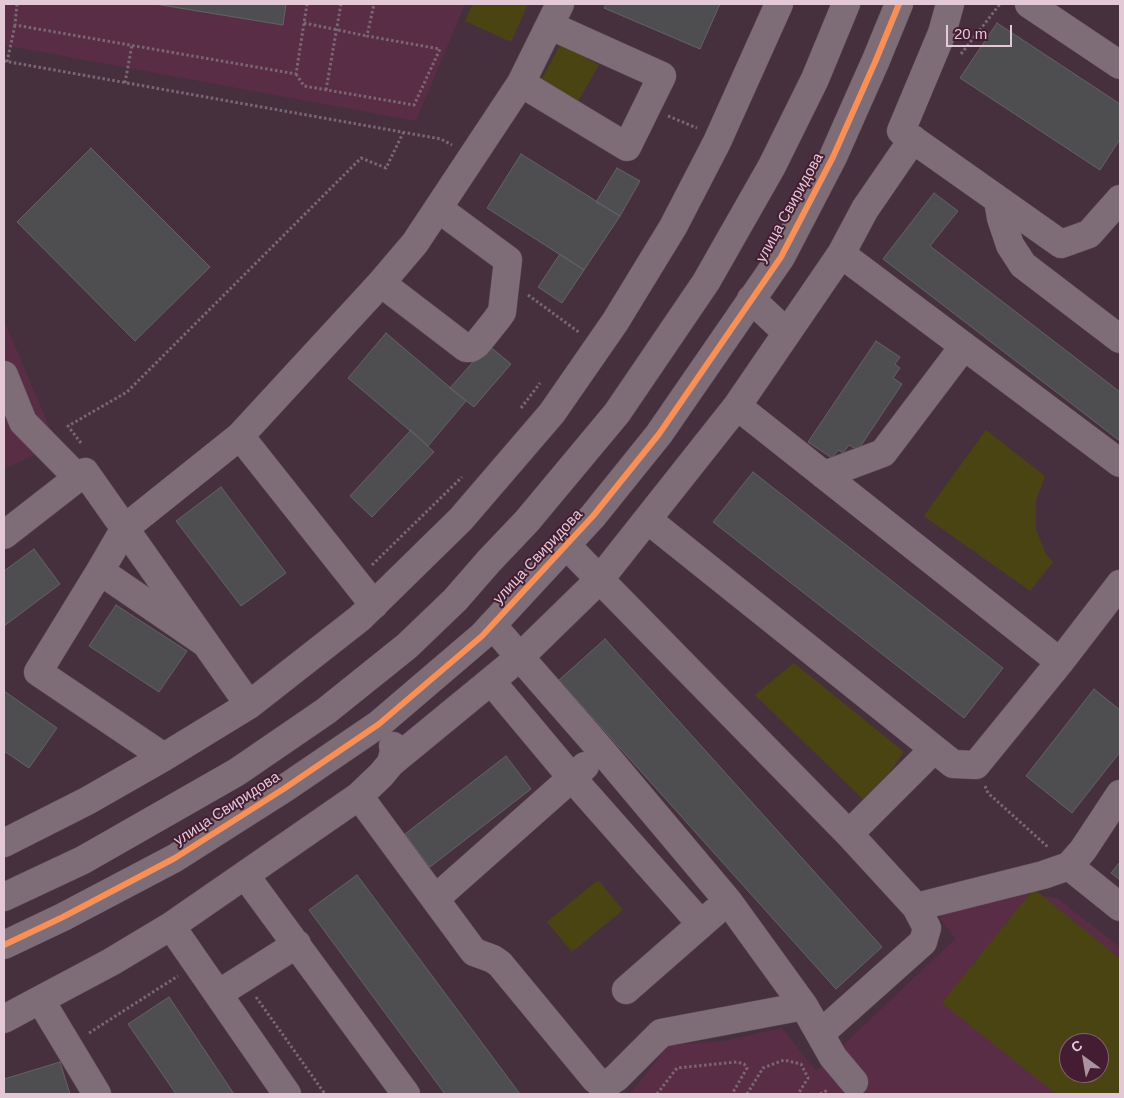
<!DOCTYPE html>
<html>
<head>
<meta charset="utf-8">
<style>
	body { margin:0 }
	#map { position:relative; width:1124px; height:1098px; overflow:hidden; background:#47303d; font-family:Arial,sans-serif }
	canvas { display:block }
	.frame { position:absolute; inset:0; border:5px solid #e3c9d6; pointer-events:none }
	.north { position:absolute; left:1059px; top:1033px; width:50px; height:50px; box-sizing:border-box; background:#441d33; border:1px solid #846274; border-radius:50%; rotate:328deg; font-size:14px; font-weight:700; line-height:20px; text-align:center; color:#e3c9d6 }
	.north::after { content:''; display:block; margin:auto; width:18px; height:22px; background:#ac93a0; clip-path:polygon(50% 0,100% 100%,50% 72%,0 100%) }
	.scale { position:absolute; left:946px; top:25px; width:66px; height:22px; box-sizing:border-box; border:2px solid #e3c9d6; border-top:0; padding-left:6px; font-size:15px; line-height:18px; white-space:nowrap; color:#e3c9d6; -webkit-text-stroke:4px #441d33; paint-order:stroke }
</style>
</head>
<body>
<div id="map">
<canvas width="1124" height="1098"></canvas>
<div class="frame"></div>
<div class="north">С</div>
<div class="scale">20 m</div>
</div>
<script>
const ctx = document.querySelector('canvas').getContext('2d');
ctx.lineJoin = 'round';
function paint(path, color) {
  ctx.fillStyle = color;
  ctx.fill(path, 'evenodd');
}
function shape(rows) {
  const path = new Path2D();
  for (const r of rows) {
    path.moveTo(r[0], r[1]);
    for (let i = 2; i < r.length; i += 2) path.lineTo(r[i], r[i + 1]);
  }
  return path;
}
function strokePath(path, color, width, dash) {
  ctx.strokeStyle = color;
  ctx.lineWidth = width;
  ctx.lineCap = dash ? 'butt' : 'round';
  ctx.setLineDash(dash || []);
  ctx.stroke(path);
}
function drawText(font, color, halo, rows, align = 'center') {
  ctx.font = font + ' Arial,sans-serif';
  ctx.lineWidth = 4;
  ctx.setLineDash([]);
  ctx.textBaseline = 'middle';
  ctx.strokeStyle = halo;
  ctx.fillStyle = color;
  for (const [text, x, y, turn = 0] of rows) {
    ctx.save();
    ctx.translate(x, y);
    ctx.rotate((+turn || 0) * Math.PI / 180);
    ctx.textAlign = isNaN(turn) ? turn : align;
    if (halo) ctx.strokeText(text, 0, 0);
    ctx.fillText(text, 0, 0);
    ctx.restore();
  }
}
const built = shape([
	[4,4,465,4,416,121,4,45],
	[4,320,57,445,4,469],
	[1004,891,1057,898,1120,947,1120,1094,630,1094,669,1045,724,1041,782,1028,816,1071,955,939,941,919,944,905],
	[1069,1043,1099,1043,1099,1073,1069,1073]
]);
const green = shape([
	[473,4,528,4,511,42,465,21],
	[561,44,599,65,577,103,540,82],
	[986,430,1045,476,1036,500,1036,530,1046,554,1053,562,1030,591,924,516],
	[794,663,904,752,868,804,755,695],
	[598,880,623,910,572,952,547,922],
	[1034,889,1120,959,1120,1094,1056,1094,942,1003],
	[1069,1043,1099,1043,1099,1073,1069,1073]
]);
const building = shape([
	[155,4,286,4,283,25,155,4],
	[606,4,720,4,700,49,604,8,606,4],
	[997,23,1120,104,1120,139,1100,170,960,78,997,23],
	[91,148,210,267,135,341,17,222,91,148],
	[521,154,620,216,584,270,487,208,521,154],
	[617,168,640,181,620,216,596,202,617,168],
	[934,193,958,211,930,246,1120,392,1120,441,883,259,934,193],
	[560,254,584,270,562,303,538,287,560,254],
	[386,333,466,401,428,446,348,378,386,333],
	[876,341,900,357,895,364,900,368,893,378,902,384,858,450,849,445,843,453,838,450,832,458,808,442,876,341],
	[488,345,511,364,474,407,450,388,488,345],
	[411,430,434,452,372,517,350,496,411,430],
	[753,472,1003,668,964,718,713,522,753,472],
	[221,487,286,573,241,606,176,521,221,487],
	[34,549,60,584,4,626,4,571,34,549],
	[116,605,187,651,159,692,89,646,116,605],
	[605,639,882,947,836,989,559,680,605,639],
	[1094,689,1120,710,1120,752,1072,813,1026,776,1094,689],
	[4,691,57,728,29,768,4,751,4,691],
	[506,756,531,789,430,867,405,834,506,756],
	[1120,862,1120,880,1111,873,1120,862],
	[357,875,520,1094,445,1094,309,910,357,875],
	[169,997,234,1094,176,1094,128,1024,169,997],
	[60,1062,70,1094,4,1094,4,1079,60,1062]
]);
const path = shape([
	[17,4,15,25,296,74,307,4],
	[304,23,367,36],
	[961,54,1000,4],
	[4,61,441,139,452,145],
	[7,62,15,25],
	[296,74,304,86,414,105,440,49,367,36,374,4],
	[125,83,132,45],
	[326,90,341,4],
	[668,116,697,128],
	[528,295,580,333],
	[521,408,540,383],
	[81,443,68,426,127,392,361,158,386,168,403,133],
	[372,565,462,477],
	[985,786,988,793,1049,848],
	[256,997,325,1094],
	[89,1033,178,976],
	[657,1094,677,1068,737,1062,744,1064,747,1068,732,1094],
	[747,1094,763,1068,784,1060,801,1064,808,1078,798,1094],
	[820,1094,828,1090]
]);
const minor = shape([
	[950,4,942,33,901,131,1061,244,1089,234,1120,199],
	[1029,4,1120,65],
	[521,83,627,147,662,76,551,26],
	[998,200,1001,218,1010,245,1023,265,1120,339],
	[841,254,1120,463],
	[381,283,466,348,471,348,477,344,497,319,502,312,508,260,439,209],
	[751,299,787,333],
	[4,375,23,422,78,478],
	[240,436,374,605],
	[824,475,883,453,964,346],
	[648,520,953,764,976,765,1060,662,737,406],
	[4,535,85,472,249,705],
	[566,545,849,834,916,907,927,928,923,942,820,1034],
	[100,571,125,528,240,436,381,283,415,243,521,83,560,4],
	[492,625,602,751,728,901,804,1006,833,1057,854,1082],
	[1060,662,1120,584],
	[491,681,572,778,701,924],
	[164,757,38,672,100,571,205,643],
	[391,763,520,657,600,579,737,406,841,254,865,209,913,139],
	[1120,794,1083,850,1069,866,1120,907],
	[359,796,474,952,493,959,500,964,595,1079,600,1083,608,1083,616,1078,661,1033,804,1006],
	[849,834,934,749],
	[4,843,87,801,164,757,249,705,360,618,461,519,552,413,615,322,673,227,717,142,779,4],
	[245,875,406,1094],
	[4,897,83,860,237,772,326,711,407,646,455,600,489,561,527,521,617,413,706,282,772,166,815,79,846,4],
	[435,899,585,766],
	[916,907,1043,875,1069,866],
	[171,926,287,1094],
	[4,945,63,917,175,858,285,788,379,724,482,636,593,516,659,434,781,257,833,157,876,60,899,4],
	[626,990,715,912],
	[218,994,297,944],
	[41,1001,97,1094],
	[4,1019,111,962,171,926,359,796,381,775,391,763,394,751,393,746]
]);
const cycleway = shape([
	[4,945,63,917,175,858,285,788,379,724,482,636,593,516,659,434,781,257,833,157,876,60,899,4]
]);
const streetNames = [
	["улица Свиридова",790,208,-61],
	["улица Свиридова",538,557,-47],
	["улица Свиридова",227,809,-33]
];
paint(built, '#592d46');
paint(green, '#4a4413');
paint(building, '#4e4e50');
strokePath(building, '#626364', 1);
strokePath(minor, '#5f4c56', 29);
strokePath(path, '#796771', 3, [2.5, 2.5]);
strokePath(minor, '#7e6c76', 28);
strokePath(cycleway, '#f78f57', 6);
drawText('15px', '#e3c9d6', '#441d33', streetNames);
</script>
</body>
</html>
